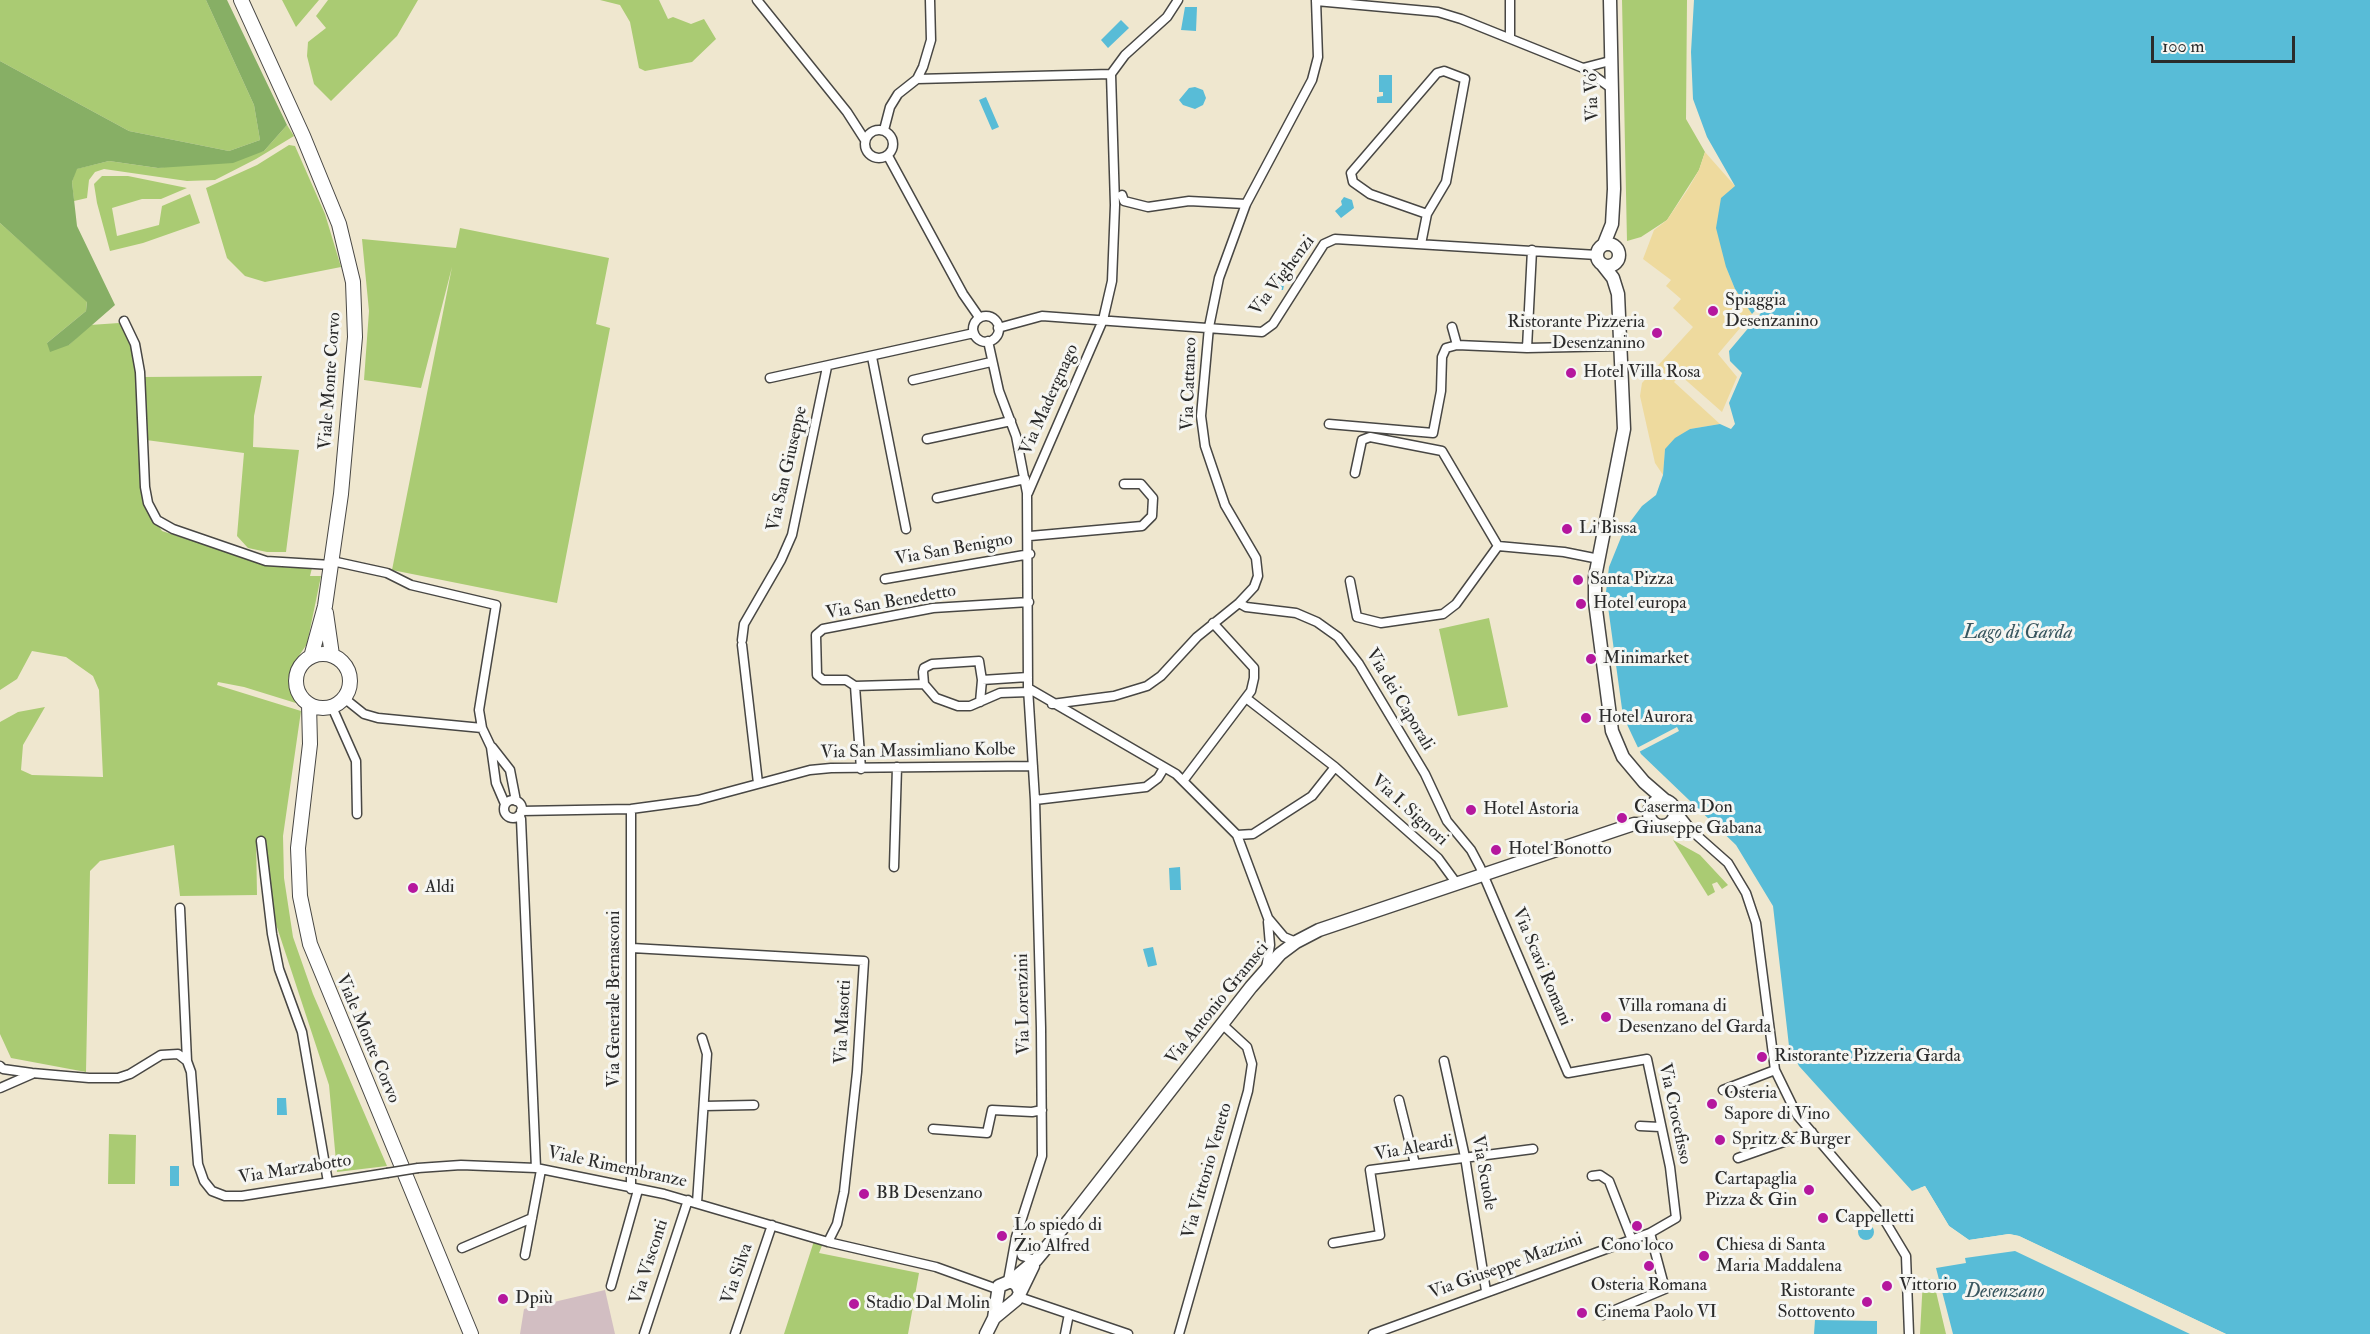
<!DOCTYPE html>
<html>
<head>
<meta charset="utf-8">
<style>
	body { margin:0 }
	#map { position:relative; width:2370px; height:1334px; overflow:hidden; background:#efe7cf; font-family:"IM FELL Double Pica",serif }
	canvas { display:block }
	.scale { position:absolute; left:2151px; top:36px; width:144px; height:27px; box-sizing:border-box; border:3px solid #2b2b2b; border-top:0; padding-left:8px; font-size:18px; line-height:21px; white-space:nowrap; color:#2b2b2b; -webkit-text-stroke:4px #f6f6f2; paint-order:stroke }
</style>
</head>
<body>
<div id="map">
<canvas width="2370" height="1334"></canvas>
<div class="scale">100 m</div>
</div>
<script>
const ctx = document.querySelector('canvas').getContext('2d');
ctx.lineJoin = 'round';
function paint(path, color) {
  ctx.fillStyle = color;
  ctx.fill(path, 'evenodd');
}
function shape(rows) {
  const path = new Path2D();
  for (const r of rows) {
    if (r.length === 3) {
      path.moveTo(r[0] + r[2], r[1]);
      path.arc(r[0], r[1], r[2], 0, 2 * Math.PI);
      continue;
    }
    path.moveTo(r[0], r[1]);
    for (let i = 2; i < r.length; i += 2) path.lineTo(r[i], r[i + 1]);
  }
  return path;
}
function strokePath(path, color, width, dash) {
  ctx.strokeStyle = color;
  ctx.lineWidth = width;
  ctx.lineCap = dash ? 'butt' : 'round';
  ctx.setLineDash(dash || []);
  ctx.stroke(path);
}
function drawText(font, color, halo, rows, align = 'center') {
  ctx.font = font + ' "IM FELL Double Pica",serif';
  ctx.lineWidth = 6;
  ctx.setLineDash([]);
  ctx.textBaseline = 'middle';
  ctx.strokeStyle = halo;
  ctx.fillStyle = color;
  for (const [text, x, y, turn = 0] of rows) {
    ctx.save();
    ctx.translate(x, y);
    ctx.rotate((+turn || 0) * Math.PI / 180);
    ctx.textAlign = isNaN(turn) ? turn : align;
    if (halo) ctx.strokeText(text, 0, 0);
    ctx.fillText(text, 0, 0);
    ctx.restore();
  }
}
const industrial = shape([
	[605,1290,615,1334,520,1334,524,1309]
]);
const green = shape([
	[0,0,206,0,254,105,260,140,229,151,129,131,0,61],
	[282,0,319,0,296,27],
	[328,0,418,0,397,36,331,101,314,84,307,56,308,42,326,28,316,16],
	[600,0,659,0,668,19,673,17,691,24,704,19,716,39,692,62,645,71,639,68,630,22,620,5],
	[1622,0,1687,0,1686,119,1705,152,1699,170,1667,220,1641,237,1627,241],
	[287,125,294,136,256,159,215,180,187,181,104,169,95,172,89,180,87,198,74,201,72,182,76,169,109,161,158,168,264,151],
	[289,145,295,146,325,214,341,267,265,282,245,276,227,258,206,188,257,165],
	[102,176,128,176,187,188,161,199,142,199,112,208,117,236,159,225,162,206,190,194,200,223,143,243,110,251,97,203,94,184],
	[0,223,87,301,86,311,47,343,69,345,90,325,119,323,130,340,138,373,147,508,162,531,264,564,312,568,310,576,321,576,307,644,294,663,288,679,291,692,299,704,244,687,218,682,217,685,301,711,283,836,284,878,293,937,313,994,387,1166,337,1172,329,1085,272,912,266,840,256,838,257,895,180,896,174,845,100,861,90,871,86,1072,11,1058,0,1034,0,722,18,712,45,707,23,745,21,770,32,775,103,777,99,690,93,676,66,657,32,651,17,679,0,690],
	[460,228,609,258,596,324,610,328,557,603,392,570,452,267,421,388,364,380,369,311,362,239,456,248],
	[262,376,254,416,253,447,299,450,286,552,267,552,248,548,237,536,244,453,146,440,145,377],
	[1489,618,1508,707,1458,716,1439,629],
	[1673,840,1700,855,1728,885,1722,889,1717,882,1712,884,1715,892,1708,896],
	[109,1134,136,1135,135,1184,108,1184],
	[814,1241,823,1243,819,1253,919,1273,908,1334,784,1334],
	[1923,1279,1933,1279,1946,1334,1920,1334]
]);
const forest = shape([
	[206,0,227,0,287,125,264,151,233,163,158,168,109,161,77,169,72,182,77,226,115,305,69,345,50,352,47,343,86,311,87,302,0,223,0,61,129,131,229,151,260,140,254,105]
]);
const sand = shape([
	[1705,152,1735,186,1726,267,1735,289,1752,314,1718,354,1737,377,1722,412,1680,375,1674,382,1720,424,1690,429,1665,449,1663,475,1655,463,1640,396,1642,383,1693,327,1673,308,1681,299,1666,286,1671,280,1643,259,1654,230,1667,220,1688,189,1699,170]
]);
const water = shape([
	[1694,0,2370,0,2370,1334,2226,1334,2019,1236,2009,1234,1969,1240,1949,1226,1925,1186,1912,1191,1799,1066,1789,1046,1773,906,1736,845,1641,754,1623,716,1606,592,1609,567,1624,530,1642,506,1656,495,1663,475,1665,449,1675,438,1690,429,1720,424,1731,429,1735,424,1729,403,1742,373,1730,361,1729,351,1766,307,1761,304,1752,314,1735,289,1726,267,1716,228,1721,198,1735,186,1707,137,1693,99,1691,52],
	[1185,7,1197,7,1196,31,1181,30],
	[1121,20,1129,28,1108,48,1101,40],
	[1379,75,1392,75,1392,103,1377,103,1377,97,1383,96,1383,92,1379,92],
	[1195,87,1203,90,1206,98,1203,105,1195,109,1183,105,1179,100,1189,88],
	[986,97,999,127,992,130,979,100],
	[1344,197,1352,200,1354,208,1341,218,1335,211,1342,205,1341,201],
	[1289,261,1293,261,1295,269,1286,276,1283,290,1272,290,1271,279],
	[1180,867,1181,890,1170,890,1169,868],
	[1153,947,1157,965,1148,967,1143,949],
	[277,1098,286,1098,287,1115,277,1115],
	[170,1166,179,1166,179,1186,170,1186],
	[1866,1232,8],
	[2015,1251,2190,1334,1953,1334,1936,1268,1966,1263,1965,1258],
	[1815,1320,1877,1321,1877,1334,1814,1334]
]);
const pier = shape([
	[1677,727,1679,731,1637,753,1635,749],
	[1925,1186,1949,1226,1969,1240,2009,1234,2019,1236,2226,1334,2219,1334,2018,1239,2009,1237,1967,1243,1947,1228,1920,1188]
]);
const street = shape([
	[757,0,847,112,865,140],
	[1316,1,1438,12,1461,19,1583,68,1611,88],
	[1510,36,1510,0],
	[1583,68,1610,61],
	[917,79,1111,74],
	[879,144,14],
	[884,130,890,107,898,94,917,79,923,67,931,40,930,0],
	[888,156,963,294,979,317],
	[1122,195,1124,201,1148,207,1189,201,1246,204],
	[1421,244,1427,214,1446,182,1465,79,1444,71,1437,73,1351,173,1353,182,1370,194,1427,214],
	[986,329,13],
	[124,321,135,344,140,372,145,487,148,503,157,520,173,529,266,561,331,565],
	[1452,327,1457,345],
	[998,328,1042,316,1262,332,1273,324,1324,244,1335,239,1597,255],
	[988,341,999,391,1016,436,1027,493,1028,688,1035,800,1041,1028,1042,1156,1016,1237,1008,1281],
	[1527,348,1532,250],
	[872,357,906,529],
	[770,378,974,333],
	[913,380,991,362],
	[1329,424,1433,433,1441,391,1442,357,1446,348,1457,345,1527,348,1621,346],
	[927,439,1011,421],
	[1355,473,1362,440,1370,437,1442,451,1498,546],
	[1028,493,1103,320,1112,281,1115,205,1111,74,1125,55,1167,17,1178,0],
	[937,498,1025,479],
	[1030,536,1142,526,1152,516,1153,498,1141,484,1124,484],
	[332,561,387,573,411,585,496,605,479,710,482,728,491,747,496,783,505,804],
	[885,579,1030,554],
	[1350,581,1357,617,1381,623,1443,614,1456,604,1498,546,1564,552,1599,559],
	[1239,603,1246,607,1296,613,1317,622,1338,637,1359,664,1425,774,1447,821,1471,850,1480,867,1568,1073,1647,1059,1670,1167,1676,1218,1650,1233,1373,1334],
	[742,640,744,624,781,560,792,535,827,367],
	[742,645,758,783],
	[1028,677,982,680,979,661,932,664,924,668,923,672,924,684,936,698,958,706,970,706,1000,693,1029,692],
	[855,686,924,684],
	[1028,688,1176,774,1237,835,1268,918,1284,937,1296,942],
	[344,698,364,714,378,718,482,728],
	[1246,698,1335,767,1438,858,1457,884],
	[980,702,982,680],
	[1052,704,1114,696,1147,686,1161,676,1197,637,1239,603,1254,587,1258,576,1256,558,1225,505,1205,446,1201,416,1209,327,1219,278,1246,204,1312,80,1318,57,1316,0],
	[332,707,356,761,357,814],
	[492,747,510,770,516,801],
	[861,769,855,686,846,680,823,680,817,675,816,635,823,629,933,608,1029,602],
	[1183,781,1251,691,1254,678,1254,668,1213,623],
	[1035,800,1146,787,1158,778,1164,768],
	[513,809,9],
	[1674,808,1693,832,1728,863,1746,893,1756,923,1775,1070,1797,1115,1879,1211,1906,1256,1909,1334],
	[521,811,631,809,698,800,810,770,831,768,1033,766],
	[519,815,521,819,536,1168],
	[1664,825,1693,832],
	[1237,835,1253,834,1312,796,1335,767],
	[261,841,272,934,279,969,302,1032,328,1182],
	[894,867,897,767],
	[180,908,187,1061],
	[632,948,864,961,857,1072,844,1192,837,1224,828,1242],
	[1266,968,1270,945,1268,922],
	[1444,1061,1465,1157,1486,1291],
	[0,1066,3,1069,32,1073,89,1078,118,1078,130,1074,161,1055,178,1054,187,1061,191,1072,198,1164,204,1181,212,1191,225,1196,242,1196,387,1173],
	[0,1088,32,1074],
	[1723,1090,1775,1070],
	[1399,1100,1415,1164],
	[704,1106,754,1105],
	[1640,1126,1660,1127],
	[933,1129,987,1133,992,1110,1032,1112,1042,1110],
	[1738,1158,1812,1132],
	[418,1168,461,1165,536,1168,664,1194,828,1242,936,1267,997,1289],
	[1592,1176,1600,1175,1609,1181,1632,1240],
	[631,1189,631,809],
	[697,1203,707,1054,702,1038],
	[1016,1239,1022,1256,1036,1260],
	[1333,1243,1380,1235,1370,1170,1533,1149],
	[462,1248,532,1218],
	[525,1255,541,1170],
	[611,1286,638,1190],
	[1019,1297,1128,1334],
	[1603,1315,1665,1289,1650,1233],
	[644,1334,688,1200],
	[735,1334,772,1225],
	[1065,1334,1069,1314],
	[1179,1334,1248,1091,1252,1064,1247,1047,1223,1025]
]);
const secondary = shape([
	[1608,255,11],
	[1604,244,1612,224,1614,189,1610,0],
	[1602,264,1613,278,1618,294,1624,429,1595,577,1595,602,1612,731,1623,757,1644,782,1667,802],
	[1662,813,13],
	[1011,1281,1036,1260,1070,1219,1251,987,1280,954,1296,942,1319,930,1616,830,1634,824,1657,825],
	[994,1318,1017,1299,1033,1266],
	[986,1334,994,1318,999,1286,1011,1281,1017,1285,1020,1292]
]);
const primary = shape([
	[241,0,303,136,339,224,353,282,355,337,341,494,325,606,311,657],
	[326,613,332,655],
	[323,681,27],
	[309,704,310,744,298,848,300,896,310,944,471,1334]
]);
const streetBridge = shape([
	[387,1173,418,1168]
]);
const markers = [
	[1713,311,6,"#b5179e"],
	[1657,333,6,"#b5179e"],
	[1571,373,6,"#b5179e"],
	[1567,529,6,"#b5179e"],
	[1578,580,6,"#b5179e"],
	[1581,604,6,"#b5179e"],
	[1591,659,6,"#b5179e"],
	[1586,718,6,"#b5179e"],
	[1471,810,6,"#b5179e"],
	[1622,818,6,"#b5179e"],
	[1496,850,6,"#b5179e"],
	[413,888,6,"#b5179e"],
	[1606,1017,6,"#b5179e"],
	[1762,1057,6,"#b5179e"],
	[1712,1104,6,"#b5179e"],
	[1720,1140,6,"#b5179e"],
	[1809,1190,6,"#b5179e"],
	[864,1194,6,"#b5179e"],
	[1823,1218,6,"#b5179e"],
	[1637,1226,6,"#b5179e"],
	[1002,1236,6,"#b5179e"],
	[1704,1256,6,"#b5179e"],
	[1649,1266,6,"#b5179e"],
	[1887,1286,6,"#b5179e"],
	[503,1299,6,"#b5179e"],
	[1867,1302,6,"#b5179e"],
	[854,1304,6,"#b5179e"],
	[1582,1313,6,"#b5179e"]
];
const streetNames = [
	["Via Vo'",1593,95,-92],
	["Via Vighenzi",1283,276,-53],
	["Viale Monte Corvo",331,381,-86],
	["Via Cattaneo",1190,384,-88],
	["Via Madergnago",1050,400,-66],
	["Via San Giuseppe",788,469,-77],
	["Via San Benigno",954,550,-10],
	["Via San Benedetto",891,603,-10],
	["Via dei Caporali",1399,700,59],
	["Via San Massimliano Kolbe",918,752,-1],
	["Via I. Signori",1409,811,42],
	["Via Scavi Romani",1541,967,67],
	["Via Generale Bernasconi",615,999,-90],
	["Via Lorenzini",1024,1004,-91],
	["Via Antonio Gramsci",1218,1004,-51],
	["Via Masotti",844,1022,-87],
	["Viale Monte Corvo",367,1039,67],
	["Via Crocefisso",1674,1114,78],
	["Via Aleardi",1414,1149,-10],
	["Viale Rimembranze",617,1168,12],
	["Via Marzabotto",295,1170,-9],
	["Via Vittorio Veneto",1208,1171,-74],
	["Via Scuole",1483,1173,80],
	["Via Visconti",650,1262,-72],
	["Via Giuseppe Mazzini",1506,1267,-20],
	["Via Silva",738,1274,-71]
];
const poiNames = [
	["Spiaggia",1725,301],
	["Desenzanino",1725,322],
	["Ristorante Pizzeria",1645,323,"right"],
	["Desenzanino",1645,344,"right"],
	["Hotel Villa Rosa",1583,373],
	["Li Bissa",1579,529],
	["Santa Pizza",1590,580],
	["Hotel europa",1593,604],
	["Minimarket",1603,659],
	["Hotel Aurora",1598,718],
	["Caserma Don",1634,808],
	["Giuseppe Gabana",1634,829],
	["Hotel Astoria",1483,810],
	["Hotel Bonotto",1508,850],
	["Aldi",425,888],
	["Villa romana di",1618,1007],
	["Desenzano del Garda",1618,1028],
	["Ristorante Pizzeria Garda",1774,1057],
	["Osteria",1724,1094],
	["Sapore di Vino",1724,1115],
	["Spritz & Burger",1732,1140],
	["Cartapaglia",1797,1180,"right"],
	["Pizza & Gin",1797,1201,"right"],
	["BB Desenzano",876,1194],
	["Cappelletti",1835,1218],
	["Lo spiedo di",1014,1226],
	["Zio Alfred",1014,1247],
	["Cono loco",1637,1246,"center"],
	["Chiesa di Santa",1716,1246],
	["Maria Maddalena",1716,1267],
	["Osteria Romana",1649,1286,"center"],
	["Vittorio",1899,1286],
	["Ristorante",1855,1292,"right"],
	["Sottovento",1855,1313,"right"],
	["Dpiù",515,1299],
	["Stadio Dal Molin",866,1304],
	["Cinema Paolo VI",1594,1313]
];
const waterNames = [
	["Lago di Garda",2018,634],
	["Desenzano",2005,1293]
];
paint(industrial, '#d2bec2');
paint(green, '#aacb73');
paint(forest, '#87af65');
paint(sand, '#eeda9e');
paint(water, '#58bcd7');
paint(pier, '#efe7cf');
strokePath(street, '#484744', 11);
strokePath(secondary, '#484744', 15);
strokePath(primary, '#484744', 16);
strokePath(street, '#fff', 8);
strokePath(secondary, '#fff', 12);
strokePath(primary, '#fff', 14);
strokePath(streetBridge, '#484744', 11, []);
strokePath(streetBridge, '#fff', 8);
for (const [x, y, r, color] of markers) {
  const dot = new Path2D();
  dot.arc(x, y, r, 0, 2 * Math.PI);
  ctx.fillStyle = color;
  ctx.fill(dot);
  strokePath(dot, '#f6f6f2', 2);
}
drawText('18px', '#2b2b2b', '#f6f6f2', streetNames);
drawText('18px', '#2b2b2b', '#f6f6f2', poiNames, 'left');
drawText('italic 20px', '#38565f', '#f6f6f2', waterNames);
</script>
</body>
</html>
